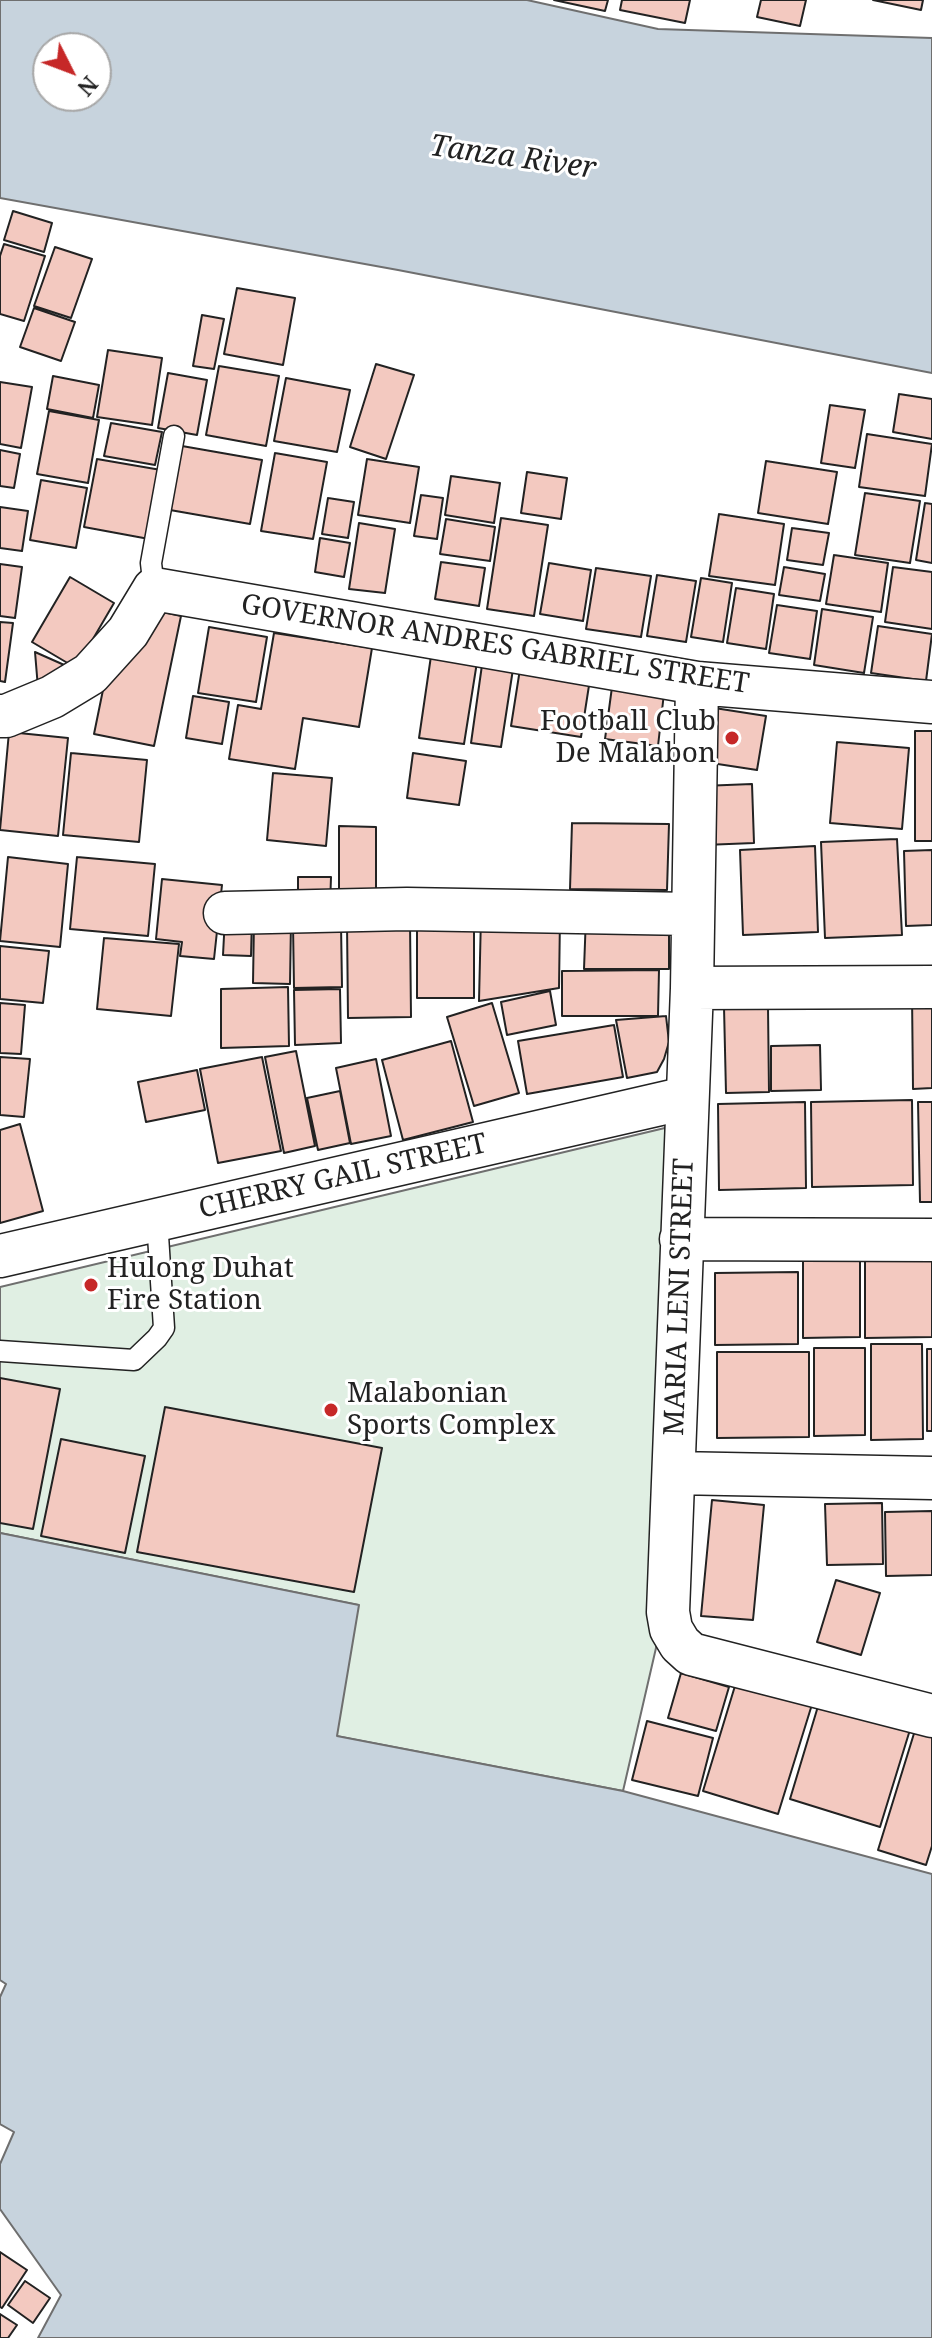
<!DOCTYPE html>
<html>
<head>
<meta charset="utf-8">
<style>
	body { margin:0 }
	#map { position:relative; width:932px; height:2338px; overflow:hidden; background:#fff; font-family:"Noto Serif",serif }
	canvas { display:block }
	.north { position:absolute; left:32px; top:32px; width:80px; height:80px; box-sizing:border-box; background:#fff; border:2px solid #a7a7a7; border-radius:50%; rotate:132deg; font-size:22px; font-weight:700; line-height:32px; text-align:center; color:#222 }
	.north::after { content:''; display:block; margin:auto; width:28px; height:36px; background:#c62828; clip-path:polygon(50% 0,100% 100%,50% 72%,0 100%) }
</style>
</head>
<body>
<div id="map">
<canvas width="932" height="2338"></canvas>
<div class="north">N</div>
</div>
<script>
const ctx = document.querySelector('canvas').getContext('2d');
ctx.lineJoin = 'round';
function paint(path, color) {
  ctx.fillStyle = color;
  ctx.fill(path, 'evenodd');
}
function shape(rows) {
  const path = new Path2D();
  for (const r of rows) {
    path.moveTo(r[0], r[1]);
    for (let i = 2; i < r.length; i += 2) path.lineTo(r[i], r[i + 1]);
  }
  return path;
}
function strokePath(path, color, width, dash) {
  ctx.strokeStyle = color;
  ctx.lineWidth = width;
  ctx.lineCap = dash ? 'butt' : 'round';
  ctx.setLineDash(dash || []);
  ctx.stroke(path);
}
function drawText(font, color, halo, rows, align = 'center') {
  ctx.font = font + ' "Noto Serif",serif';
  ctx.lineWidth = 6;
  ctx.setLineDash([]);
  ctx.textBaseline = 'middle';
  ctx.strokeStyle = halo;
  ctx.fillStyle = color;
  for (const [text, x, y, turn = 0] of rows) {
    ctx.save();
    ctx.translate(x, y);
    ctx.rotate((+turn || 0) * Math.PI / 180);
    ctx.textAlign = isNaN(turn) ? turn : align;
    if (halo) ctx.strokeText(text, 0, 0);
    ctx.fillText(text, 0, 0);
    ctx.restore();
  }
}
const green = shape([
	[669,1127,656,1648,623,1791,336,1736,358,1605,0,1533,0,1287,669,1127]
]);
const water = shape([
	[0,0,527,0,658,29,932,38,932,373,398,270,0,198,0,0],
	[96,48,96,96,48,96,48,48,96,48],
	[0,1533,359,1605,337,1736,623,1791,932,1874,932,2338,38,2338,61,2295,0,2209,0,2164,14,2132,0,2124,0,1997,6,1984,0,1980,0,1533]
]);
const building = shape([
	[554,0,608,0,605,11,554,0],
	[622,0,690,0,685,23,620,10,622,0],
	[761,0,806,0,800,26,757,17,761,0],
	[873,0,923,0,921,10,873,0],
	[13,211,52,223,44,252,4,240,13,211],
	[4,244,45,256,24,321,0,314,0,256,4,244],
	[55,247,92,259,71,318,34,306,55,247],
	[237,288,295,298,283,365,224,354,237,288],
	[34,308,75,322,61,361,20,347,34,308],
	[202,315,224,319,214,369,193,366,202,315],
	[108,350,162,358,152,425,97,417,108,350],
	[376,364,414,375,386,459,350,447,376,364],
	[219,366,279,376,266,446,206,435,219,366],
	[168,373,207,380,197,435,158,428,168,373],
	[53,376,99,385,93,418,47,409,53,376],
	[286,378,350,390,337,452,274,441,286,378],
	[0,382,32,387,21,448,0,444,0,382],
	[899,394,932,399,932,439,893,432,899,394],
	[830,405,865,410,855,468,821,463,830,405],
	[49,411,99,420,88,483,37,474,49,411],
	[111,423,162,432,155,465,104,456,111,423],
	[867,434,932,444,925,496,859,487,867,434],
	[182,446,262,460,250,524,170,510,182,446],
	[0,450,20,454,14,488,0,486,0,450],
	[275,453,327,462,313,539,261,531,275,453],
	[97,459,161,470,149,539,84,527,97,459],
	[367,459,419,467,410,523,358,515,367,459],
	[766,461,837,472,828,524,758,513,766,461],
	[527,472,567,478,561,519,521,513,527,472],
	[451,476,500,483,494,523,445,515,451,476],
	[41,480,87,488,76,548,30,540,41,480],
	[865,493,920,501,910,563,855,555,865,493],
	[421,495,443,498,437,539,414,536,421,495],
	[328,498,354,502,348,538,322,534,328,498],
	[925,503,932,504,932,563,916,560,925,503],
	[0,507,28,511,22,551,0,548,0,507],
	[719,514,784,524,775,585,709,576,719,514],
	[501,518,548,525,534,616,487,609,501,518],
	[446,519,495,527,490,561,440,554,446,519],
	[359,523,395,529,385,593,349,589,359,523],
	[792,528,829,533,823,565,787,560,792,528],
	[320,538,350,543,344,577,315,572,320,538],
	[834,555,888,563,881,612,826,604,834,555],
	[441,562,485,568,479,606,435,599,441,562],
	[549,563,591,570,583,621,540,614,549,563],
	[0,564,22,567,15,618,0,616,0,564],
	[784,567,825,574,820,601,779,595,784,567],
	[893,567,932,572,932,629,885,622,893,567],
	[596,568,651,576,641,637,586,629,596,568],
	[657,575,696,581,686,642,647,636,657,575],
	[70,577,114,603,76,668,32,642,70,577],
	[701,578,732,583,723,642,691,637,701,578],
	[736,588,774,594,766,649,727,643,736,588],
	[777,605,817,611,810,659,769,653,777,605],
	[822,609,873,617,864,673,814,665,822,609],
	[154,610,181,616,154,746,94,734,104,685,154,610],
	[0,622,13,623,5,682,0,681,0,622],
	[878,626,932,634,926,681,871,673,878,626],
	[209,627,267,637,256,702,198,693,209,627],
	[274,633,372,648,359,727,303,718,295,769,229,759,238,705,261,709,274,633],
	[35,652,71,668,38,688,35,652],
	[431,656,477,662,464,744,419,738,431,656],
	[482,665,513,669,501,747,471,743,482,665],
	[520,669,590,679,581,737,511,726,520,669],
	[612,687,664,693,658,746,605,739,612,687],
	[193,696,229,702,222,744,186,738,193,696],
	[708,707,766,716,757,770,698,761,708,707],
	[915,731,932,731,932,841,915,841,915,731],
	[9,732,68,738,58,836,0,830,9,732],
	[837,742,909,748,902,829,830,823,837,742],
	[71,753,147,760,139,842,63,835,71,753],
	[413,753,466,761,459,805,407,798,413,753],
	[273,773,332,778,326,846,267,840,273,773],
	[752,784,754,843,704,845,702,786,752,784],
	[572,823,669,824,667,890,570,889,572,823],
	[339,826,376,827,376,900,339,901,339,826],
	[897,839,902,935,825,938,821,842,897,839],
	[815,846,818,932,743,935,740,850,815,846],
	[932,850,932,925,906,926,904,851,932,850],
	[8,857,68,864,60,947,0,941,8,857],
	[77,857,155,864,148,936,70,929,77,857],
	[298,877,331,877,330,907,298,906,298,877],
	[162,879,222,885,214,959,180,956,182,942,156,939,162,879],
	[481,916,560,917,559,988,479,1001,481,916],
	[586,916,669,917,669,969,584,969,586,916],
	[225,917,252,918,251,956,223,955,225,917],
	[474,917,474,998,417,998,417,918,474,917],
	[254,921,291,921,290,984,253,983,254,921],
	[410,922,411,1017,348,1018,347,923,410,922],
	[341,924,342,987,294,988,293,925,341,924],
	[104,938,179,944,171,1016,97,1009,104,938],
	[0,946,49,951,43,1003,0,999,0,946],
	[659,970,658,1016,562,1016,562,971,659,970],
	[288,987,289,1046,221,1048,221,989,288,987],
	[340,989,341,1043,295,1045,294,990,340,989],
	[550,991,556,1025,507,1035,501,1002,550,991],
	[932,993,932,1088,913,1089,912,994,932,993],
	[0,1003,25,1005,21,1054,0,1053,0,1003],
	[492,1003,519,1093,474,1106,447,1017,492,1003],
	[724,1007,768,1007,769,1092,726,1093,724,1007],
	[666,1016,669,1042,664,1059,657,1072,627,1078,616,1020,666,1016],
	[614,1025,623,1077,527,1094,518,1041,614,1025],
	[451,1041,473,1122,403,1140,382,1060,451,1041],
	[820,1045,821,1090,771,1091,771,1046,820,1045],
	[296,1051,315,1146,284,1153,265,1057,296,1051],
	[0,1057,30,1059,24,1117,0,1115,0,1057],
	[262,1057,281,1151,218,1163,200,1069,262,1057],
	[376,1059,391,1136,351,1144,336,1068,376,1059],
	[197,1070,205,1110,146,1122,138,1082,197,1070],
	[340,1091,350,1143,318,1150,307,1098,340,1091],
	[912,1100,913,1185,812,1187,811,1102,912,1100],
	[805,1102,806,1188,719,1190,718,1104,805,1102],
	[918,1102,932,1102,932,1202,920,1202,918,1102],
	[20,1124,43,1211,0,1223,0,1130,20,1124],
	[865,1245,932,1245,932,1337,865,1338,865,1245],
	[803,1249,860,1249,860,1337,803,1338,803,1249],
	[798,1272,798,1344,715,1345,715,1273,798,1272],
	[871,1344,922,1344,923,1439,871,1440,871,1344],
	[814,1348,865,1348,865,1435,814,1436,814,1348],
	[927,1349,932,1349,932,1431,927,1431,927,1349],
	[717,1352,809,1352,809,1437,717,1438,717,1352],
	[0,1378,60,1389,33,1529,0,1523,0,1378],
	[165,1407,382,1448,354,1592,137,1552,165,1407],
	[61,1439,145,1456,125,1553,41,1536,61,1439],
	[712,1500,764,1505,753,1620,701,1616,712,1500],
	[882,1503,883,1564,827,1565,825,1504,882,1503],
	[932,1511,932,1575,886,1576,885,1512,932,1511],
	[836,1580,880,1593,861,1655,817,1642,836,1580],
	[681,1673,729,1687,716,1731,668,1718,681,1673],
	[738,1676,814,1698,778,1814,703,1791,738,1676],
	[822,1693,913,1720,880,1827,790,1799,822,1693],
	[647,1721,713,1738,698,1796,632,1780,647,1721],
	[916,1727,932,1732,932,1846,926,1865,878,1850,916,1727],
	[0,2252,27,2270,2,2308,0,2307,0,2252],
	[25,2281,50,2298,33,2323,8,2305,25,2281],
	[0,2314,17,2325,8,2338,0,2338,0,2314]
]);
const lane = shape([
	[154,589,151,563,174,436],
	[0,1351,134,1360,157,1338,164,1328,157,1220]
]);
const street = shape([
	[697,683,692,988,668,1612,671,1629,680,1644,691,1654,932,1716],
	[0,716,6,716,52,697,90,674,128,632,154,589,697,683,932,702],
	[225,913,407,909,691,914],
	[692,988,932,987],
	[681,1239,932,1240],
	[0,1256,686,1098],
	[674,1473,932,1478]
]);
const markers = [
	[732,738,8,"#c62828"],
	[91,1285,8,"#c62828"],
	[331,1410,8,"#c62828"]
];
const streetNames = [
	["GOVERNOR ANDRES GABRIEL STREET",495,645,9],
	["CHERRY GAIL STREET",343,1177,-13],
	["MARIA LENI STREET",680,1297,-88]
];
const poiNames = [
	["Football Club",716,722,"right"],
	["De Malabon",716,754,"right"],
	["Hulong Duhat",107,1269],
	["Fire Station",107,1301],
	["Malabonian",347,1394],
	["Sports Complex",347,1426]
];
const waterNames = [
	["Tanza River",513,158,8]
];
paint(green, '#e0efe3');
strokePath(green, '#6f6f6f', 2);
paint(water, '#c7d3dd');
strokePath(water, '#6f6f6f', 2);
paint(building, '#f3c9c0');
strokePath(building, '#222', 2);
strokePath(lane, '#222', 23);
strokePath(street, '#222', 45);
strokePath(lane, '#fff', 20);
strokePath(street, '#fff', 42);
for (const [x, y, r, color] of markers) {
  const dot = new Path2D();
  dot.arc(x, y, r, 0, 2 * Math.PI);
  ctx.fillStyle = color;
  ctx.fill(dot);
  strokePath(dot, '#fff', 3);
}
drawText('28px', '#222', '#fff', streetNames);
drawText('28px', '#222', '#fff', poiNames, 'left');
drawText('italic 30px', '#222', '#fff', waterNames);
</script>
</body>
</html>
